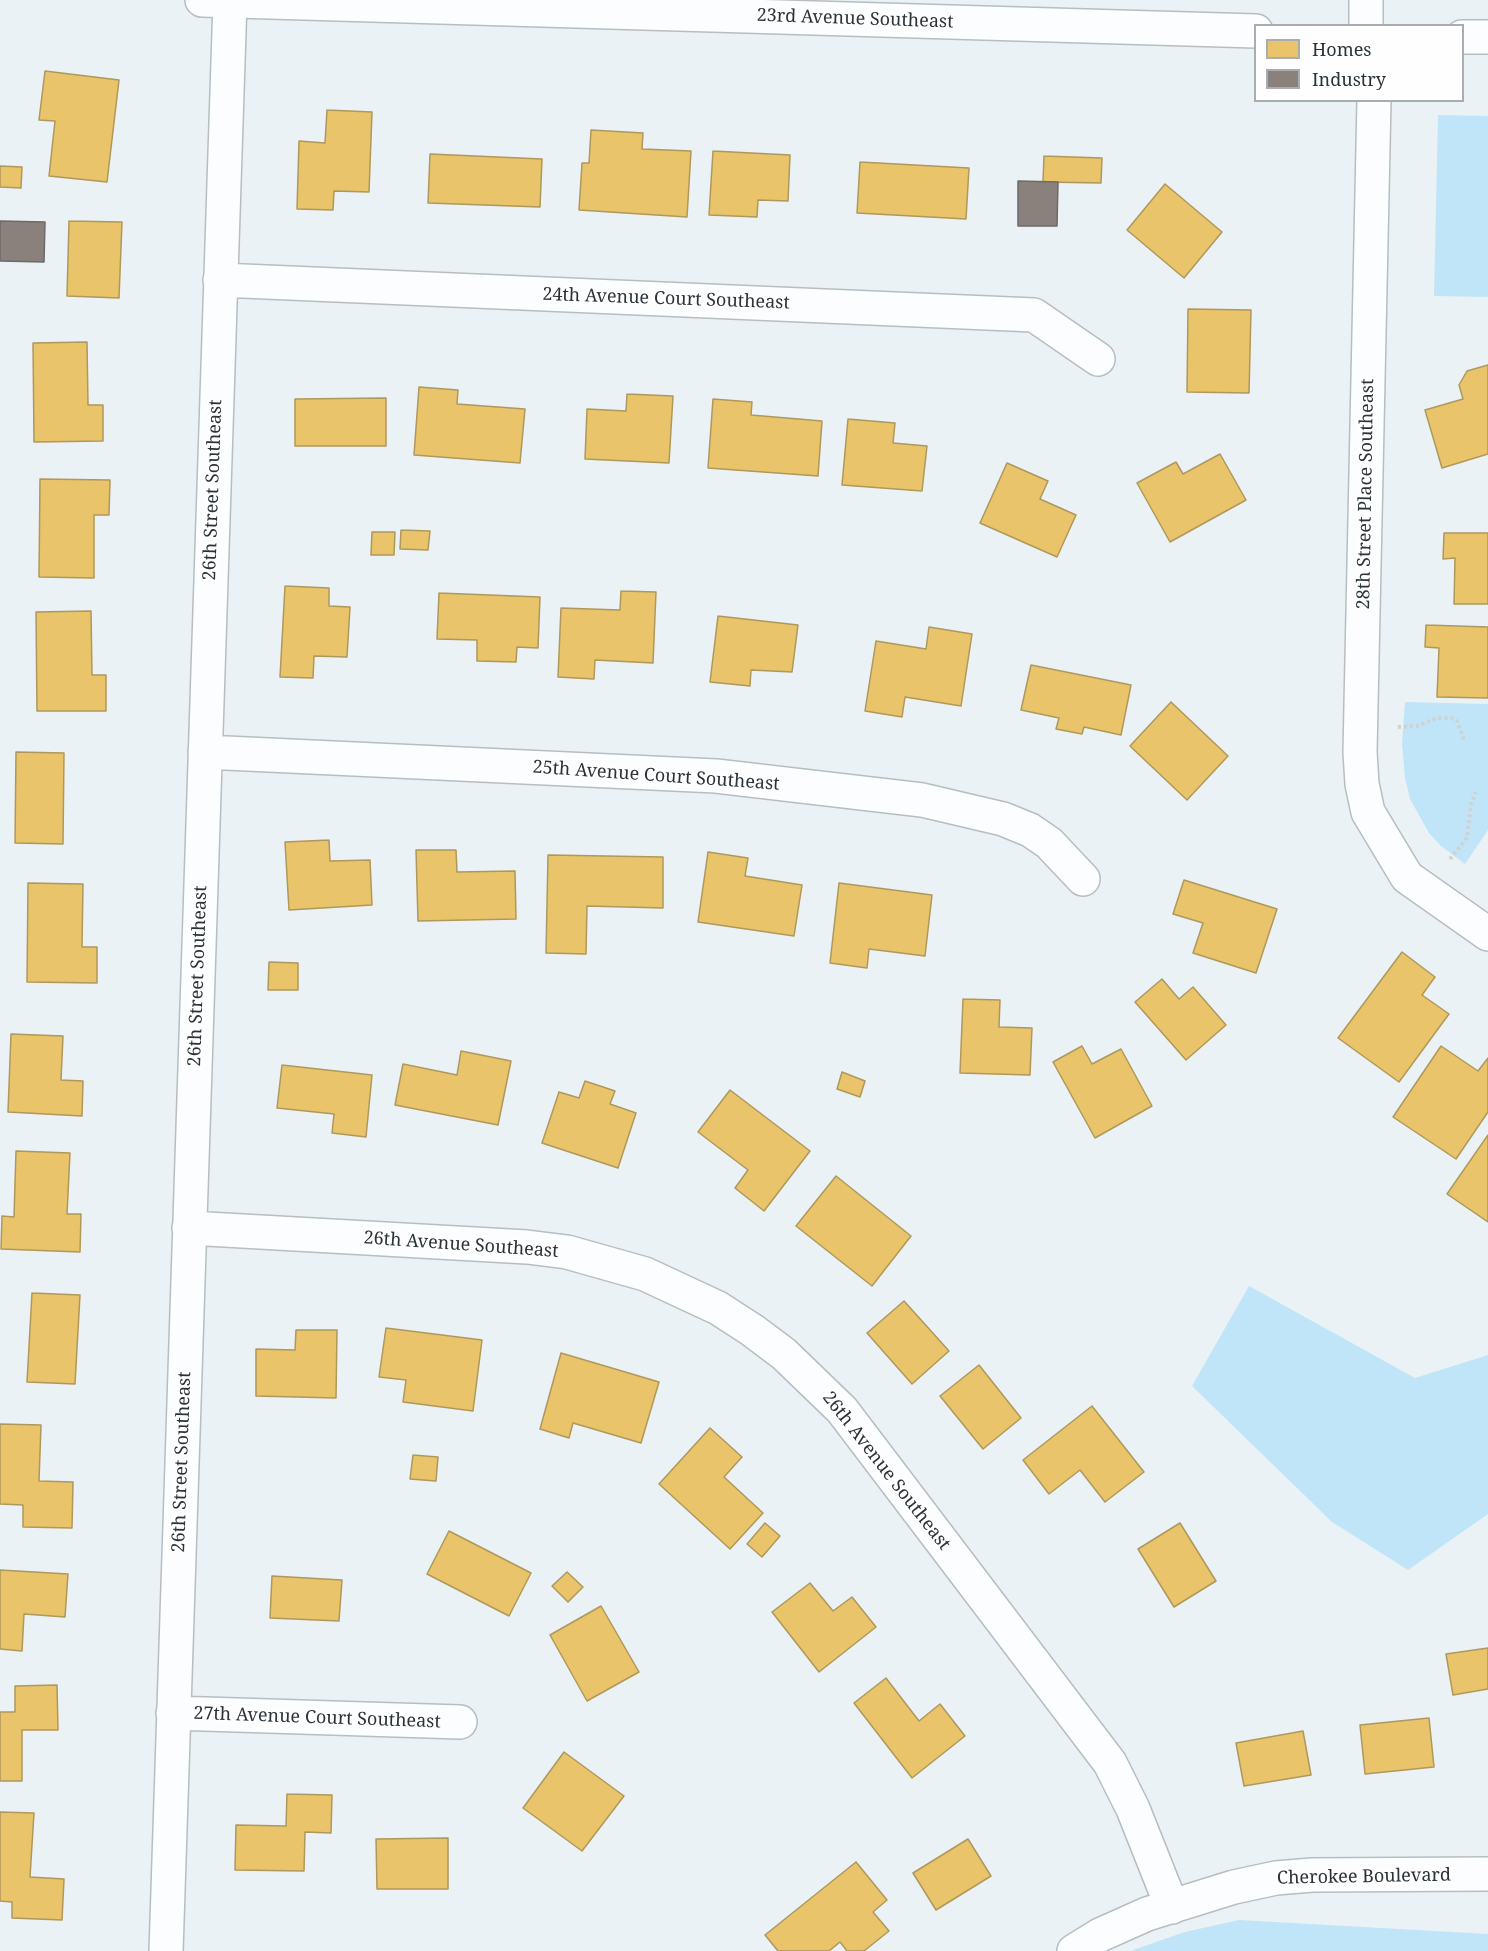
<!DOCTYPE html>
<html>
<head>
<meta charset="utf-8">
<style>
	body { margin:0 }
	#map { position:relative; width:1488px; height:1951px; overflow:hidden; background:#eaf2f6; font-family:"Noto Serif",serif }
	canvas { display:block }
	.legend { position:absolute; left:1254px; top:24px; width:210px; height:78px; box-sizing:border-box; background:#fefefe; border:2px solid #a9adaf; margin:0; padding:8px 10px; list-style:none; font-size:18px; color:#293339 }
	.legend li { display:flex; align-items:center; gap:12px; height:30px }
	.legend b { width:30px; border:2px solid #a9adaf }
</style>
</head>
<body>
<div id="map">
<canvas width="1488" height="1951"></canvas>
<ul class="legend">
<li><b style="height:16px;background:#e9c46a"></b>Homes</li>
<li><b style="height:16px;background:#8a817c"></b>Industry</li>
</ul>
</div>
<script>
const ctx = document.querySelector('canvas').getContext('2d');
ctx.lineJoin = 'round';
function paint(path, color) {
  ctx.fillStyle = color;
  ctx.fill(path, 'evenodd');
}
function shape(rows) {
  const path = new Path2D();
  for (const r of rows) {
    path.moveTo(r[0], r[1]);
    for (let i = 2; i < r.length; i += 2) path.lineTo(r[i], r[i + 1]);
  }
  return path;
}
function strokePath(path, color, width, dash) {
  ctx.strokeStyle = color;
  ctx.lineWidth = width;
  ctx.lineCap = dash ? 'butt' : 'round';
  ctx.setLineDash(dash || []);
  ctx.stroke(path);
}
function drawText(font, color, halo, rows, align = 'center') {
  ctx.font = font + ' "Noto Serif",serif';
  ctx.lineWidth = 6;
  ctx.setLineDash([]);
  ctx.textBaseline = 'middle';
  ctx.strokeStyle = halo;
  ctx.fillStyle = color;
  for (const [text, x, y, turn = 0] of rows) {
    ctx.save();
    ctx.translate(x, y);
    ctx.rotate((+turn || 0) * Math.PI / 180);
    ctx.textAlign = isNaN(turn) ? turn : align;
    if (halo) ctx.strokeText(text, 0, 0);
    ctx.fillText(text, 0, 0);
    ctx.restore();
  }
}
const green = shape([
	[1438,115,1488,116,1488,297,1434,296],
	[1405,702,1488,704,1488,830,1465,864,1441,846,1429,833,1410,799,1405,778,1402,744],
	[1249,1286,1415,1378,1488,1355,1488,1514,1408,1570,1332,1522,1192,1386],
	[1239,1920,1488,1934,1488,1951,1130,1951,1185,1932]
]);
const homes = shape([
	[45,71,119,80,107,182,49,176,55,121,39,120,45,71],
	[327,110,372,112,369,192,334,191,333,210,297,209,299,141,325,143,327,110],
	[591,130,643,133,642,149,691,151,687,217,579,210,582,163,589,163,591,130],
	[713,151,790,155,788,201,758,200,757,217,709,215,713,151],
	[430,154,542,159,540,207,428,203,430,154],
	[1044,156,1102,158,1101,183,1043,182,1044,156],
	[860,162,969,168,966,219,857,213,860,162],
	[0,166,22,167,21,188,0,187,0,166],
	[1165,184,1222,232,1184,278,1127,230,1165,184],
	[69,221,122,222,119,298,67,296,69,221],
	[1188,309,1251,310,1249,393,1187,392,1188,309],
	[87,342,88,405,103,405,103,441,34,442,33,343,87,342],
	[1488,365,1488,454,1442,468,1425,410,1463,399,1459,385,1467,371,1488,365],
	[419,387,458,390,457,404,525,409,520,463,414,455,419,387],
	[627,394,673,396,669,463,585,459,587,409,626,411,627,394],
	[386,398,386,446,295,446,295,399,386,398],
	[713,399,752,402,751,415,822,421,818,476,708,468,713,399],
	[848,419,895,423,893,443,927,446,922,491,842,485,848,419],
	[1220,454,1246,500,1170,542,1137,483,1176,462,1183,474,1220,454],
	[1007,463,1048,481,1040,499,1076,515,1057,557,980,523,1007,463],
	[40,479,110,480,109,515,94,515,94,578,39,577,40,479],
	[401,530,430,531,428,550,400,549,401,530],
	[372,532,395,532,394,555,371,555,372,532],
	[1444,533,1488,533,1488,604,1454,604,1455,558,1443,559,1444,533],
	[285,586,329,588,329,606,350,607,347,657,314,656,313,678,280,677,285,586],
	[621,591,656,592,653,663,595,660,594,679,558,677,561,608,620,610,621,591],
	[439,593,540,597,538,648,517,647,516,662,477,661,477,640,437,639,439,593],
	[91,611,92,675,106,675,106,711,37,711,36,612,91,611],
	[718,616,798,625,792,672,751,670,750,686,710,682,718,616],
	[1426,625,1488,627,1488,698,1437,697,1439,648,1425,647,1426,625],
	[929,627,972,634,961,706,905,697,902,717,865,711,876,641,926,649,929,627],
	[1031,665,1131,685,1121,735,1084,727,1082,734,1056,729,1059,718,1021,710,1031,665],
	[1171,702,1228,756,1187,800,1130,746,1171,702],
	[16,752,64,753,63,844,15,843,16,752],
	[329,840,330,861,370,860,372,905,289,910,285,842,329,840],
	[416,850,456,850,457,872,515,871,516,919,418,921,416,850],
	[708,852,748,858,745,876,802,885,794,936,698,922,708,852],
	[548,855,663,857,663,908,587,906,586,954,546,953,548,855],
	[1184,880,1277,909,1256,973,1193,953,1203,923,1173,914,1184,880],
	[28,883,83,884,82,947,97,947,97,983,27,982,28,883],
	[839,883,932,895,925,956,869,949,867,968,830,963,839,883],
	[1402,952,1435,977,1422,995,1449,1014,1399,1082,1338,1038,1402,952],
	[269,962,298,963,298,990,268,990,269,962],
	[1162,979,1179,999,1193,987,1226,1025,1186,1060,1135,1002,1162,979],
	[963,999,1000,1000,999,1027,1032,1028,1030,1075,960,1073,963,999],
	[11,1034,63,1036,61,1080,83,1081,82,1116,8,1112,11,1034],
	[1082,1046,1092,1064,1121,1049,1152,1106,1095,1138,1053,1062,1082,1046],
	[1441,1046,1478,1071,1488,1058,1488,1112,1456,1159,1393,1117,1441,1046],
	[461,1051,511,1061,498,1125,395,1105,403,1064,457,1075,461,1051],
	[282,1065,372,1075,366,1137,332,1133,334,1114,277,1108,282,1065],
	[842,1072,865,1081,860,1097,837,1089,842,1072],
	[585,1081,615,1091,610,1104,636,1113,618,1168,542,1143,559,1092,579,1098,585,1081],
	[730,1090,810,1151,764,1211,735,1188,748,1170,698,1132,730,1090],
	[1488,1135,1488,1222,1447,1194,1488,1135],
	[16,1151,70,1153,67,1214,81,1214,80,1252,1,1249,2,1216,14,1217,16,1151],
	[836,1176,911,1236,872,1286,796,1226,836,1176],
	[32,1293,80,1295,75,1384,27,1382,32,1293],
	[904,1301,949,1351,912,1384,867,1333,904,1301],
	[386,1328,482,1340,473,1411,403,1402,406,1380,379,1377,386,1328],
	[296,1330,337,1330,336,1398,256,1396,256,1349,295,1350,296,1330],
	[561,1353,659,1382,641,1443,573,1423,569,1438,540,1429,561,1353],
	[979,1365,1021,1418,983,1449,940,1396,979,1365],
	[1092,1406,1144,1472,1105,1502,1080,1470,1049,1494,1023,1460,1092,1406],
	[0,1424,41,1425,39,1481,73,1482,72,1528,23,1527,23,1505,0,1504,0,1424],
	[710,1428,742,1457,724,1477,763,1513,730,1549,659,1484,710,1428],
	[413,1455,438,1457,436,1481,410,1479,413,1455],
	[765,1523,780,1536,762,1557,747,1544,765,1523],
	[1180,1523,1216,1581,1174,1607,1138,1549,1180,1523],
	[449,1531,531,1573,509,1616,427,1574,449,1531],
	[0,1570,68,1574,65,1617,24,1614,22,1651,0,1649,0,1570],
	[567,1572,583,1587,568,1602,552,1586,567,1572],
	[272,1576,342,1580,339,1621,270,1618,272,1576],
	[810,1583,833,1611,852,1597,876,1627,819,1672,772,1612,810,1583],
	[601,1606,639,1672,587,1701,550,1635,601,1606],
	[1488,1648,1488,1689,1453,1695,1446,1654,1488,1648],
	[886,1678,919,1721,940,1704,965,1736,912,1778,854,1703,886,1678],
	[57,1685,58,1730,22,1730,22,1781,0,1781,0,1712,15,1712,15,1686,57,1685],
	[1429,1718,1434,1767,1365,1774,1360,1725,1429,1718],
	[1303,1731,1311,1775,1244,1786,1236,1743,1303,1731],
	[564,1752,624,1796,582,1851,523,1808,564,1752],
	[287,1794,332,1795,331,1833,305,1832,304,1871,235,1870,236,1825,286,1826,287,1794],
	[0,1812,34,1813,30,1877,64,1879,62,1920,12,1918,12,1902,0,1901,0,1812],
	[448,1838,448,1889,377,1889,376,1839,448,1838],
	[968,1839,991,1876,936,1910,913,1873,968,1839],
	[856,1862,887,1900,873,1912,889,1931,864,1951,847,1951,840,1942,829,1951,778,1951,765,1935,856,1862]
]);
const industry = shape([
	[1018,181,1058,182,1057,226,1018,226,1018,181],
	[0,221,45,222,44,262,0,261,0,221]
]);
const path = shape([
	[1398,727,1417,726,1437,718,1451,718,1457,721,1464,740],
	[1450,859,1467,838,1471,804,1476,792]
]);
const street = shape([
	[1366,26,1366,0],
	[1374,100,1360,752,1362,784,1368,812,1407,877,1488,934],
	[220,280,1034,315,1098,359],
	[205,752,716,776,922,800,1003,819,1030,830,1049,843,1083,879],
	[189,1228,527,1247,567,1252,645,1274,718,1308,752,1330,784,1354,842,1410,1110,1763,1133,1809,1172,1907],
	[173,1713,460,1722],
	[166,1951,230,1],
	[1074,1951,1100,1935,1147,1914,1234,1887,1276,1878,1312,1875,1488,1874]
]);
const secondary = shape([
	[202,0,1256,31],
	[1462,37,1488,37]
]);
const streetNames = [
	["23rd Avenue Southeast",855,19,2],
	["24th Avenue Court Southeast",666,299,2],
	["26th Street Southeast",213,490,-88],
	["28th Street Place Southeast",1366,494,-89],
	["25th Avenue Court Southeast",656,776,4],
	["26th Street Southeast",198,976,-88],
	["26th Avenue Southeast",461,1245,4],
	["26th Street Southeast",182,1462,-88],
	["26th Avenue Southeast",886,1471,52],
	["27th Avenue Court Southeast",317,1718,2],
	["Cherokee Boulevard",1364,1877,-1]
];
paint(green, '#c0e5f9');
paint(homes, '#e9c46a');
strokePath(homes, '#af985b', 1.5);
paint(industry, '#8a817c');
strokePath(industry, '#6d6a68', 1.5);
strokePath(street, '#b6bec2', 36);
strokePath(secondary, '#b6bec2', 36);
strokePath(path, '#ced2d2', 4, [3, 3]);
strokePath(street, '#fcfdfe', 33);
strokePath(secondary, '#fcfdfe', 33);
drawText('18px', '#293339', '#fefefe', streetNames);
</script>
</body>
</html>
